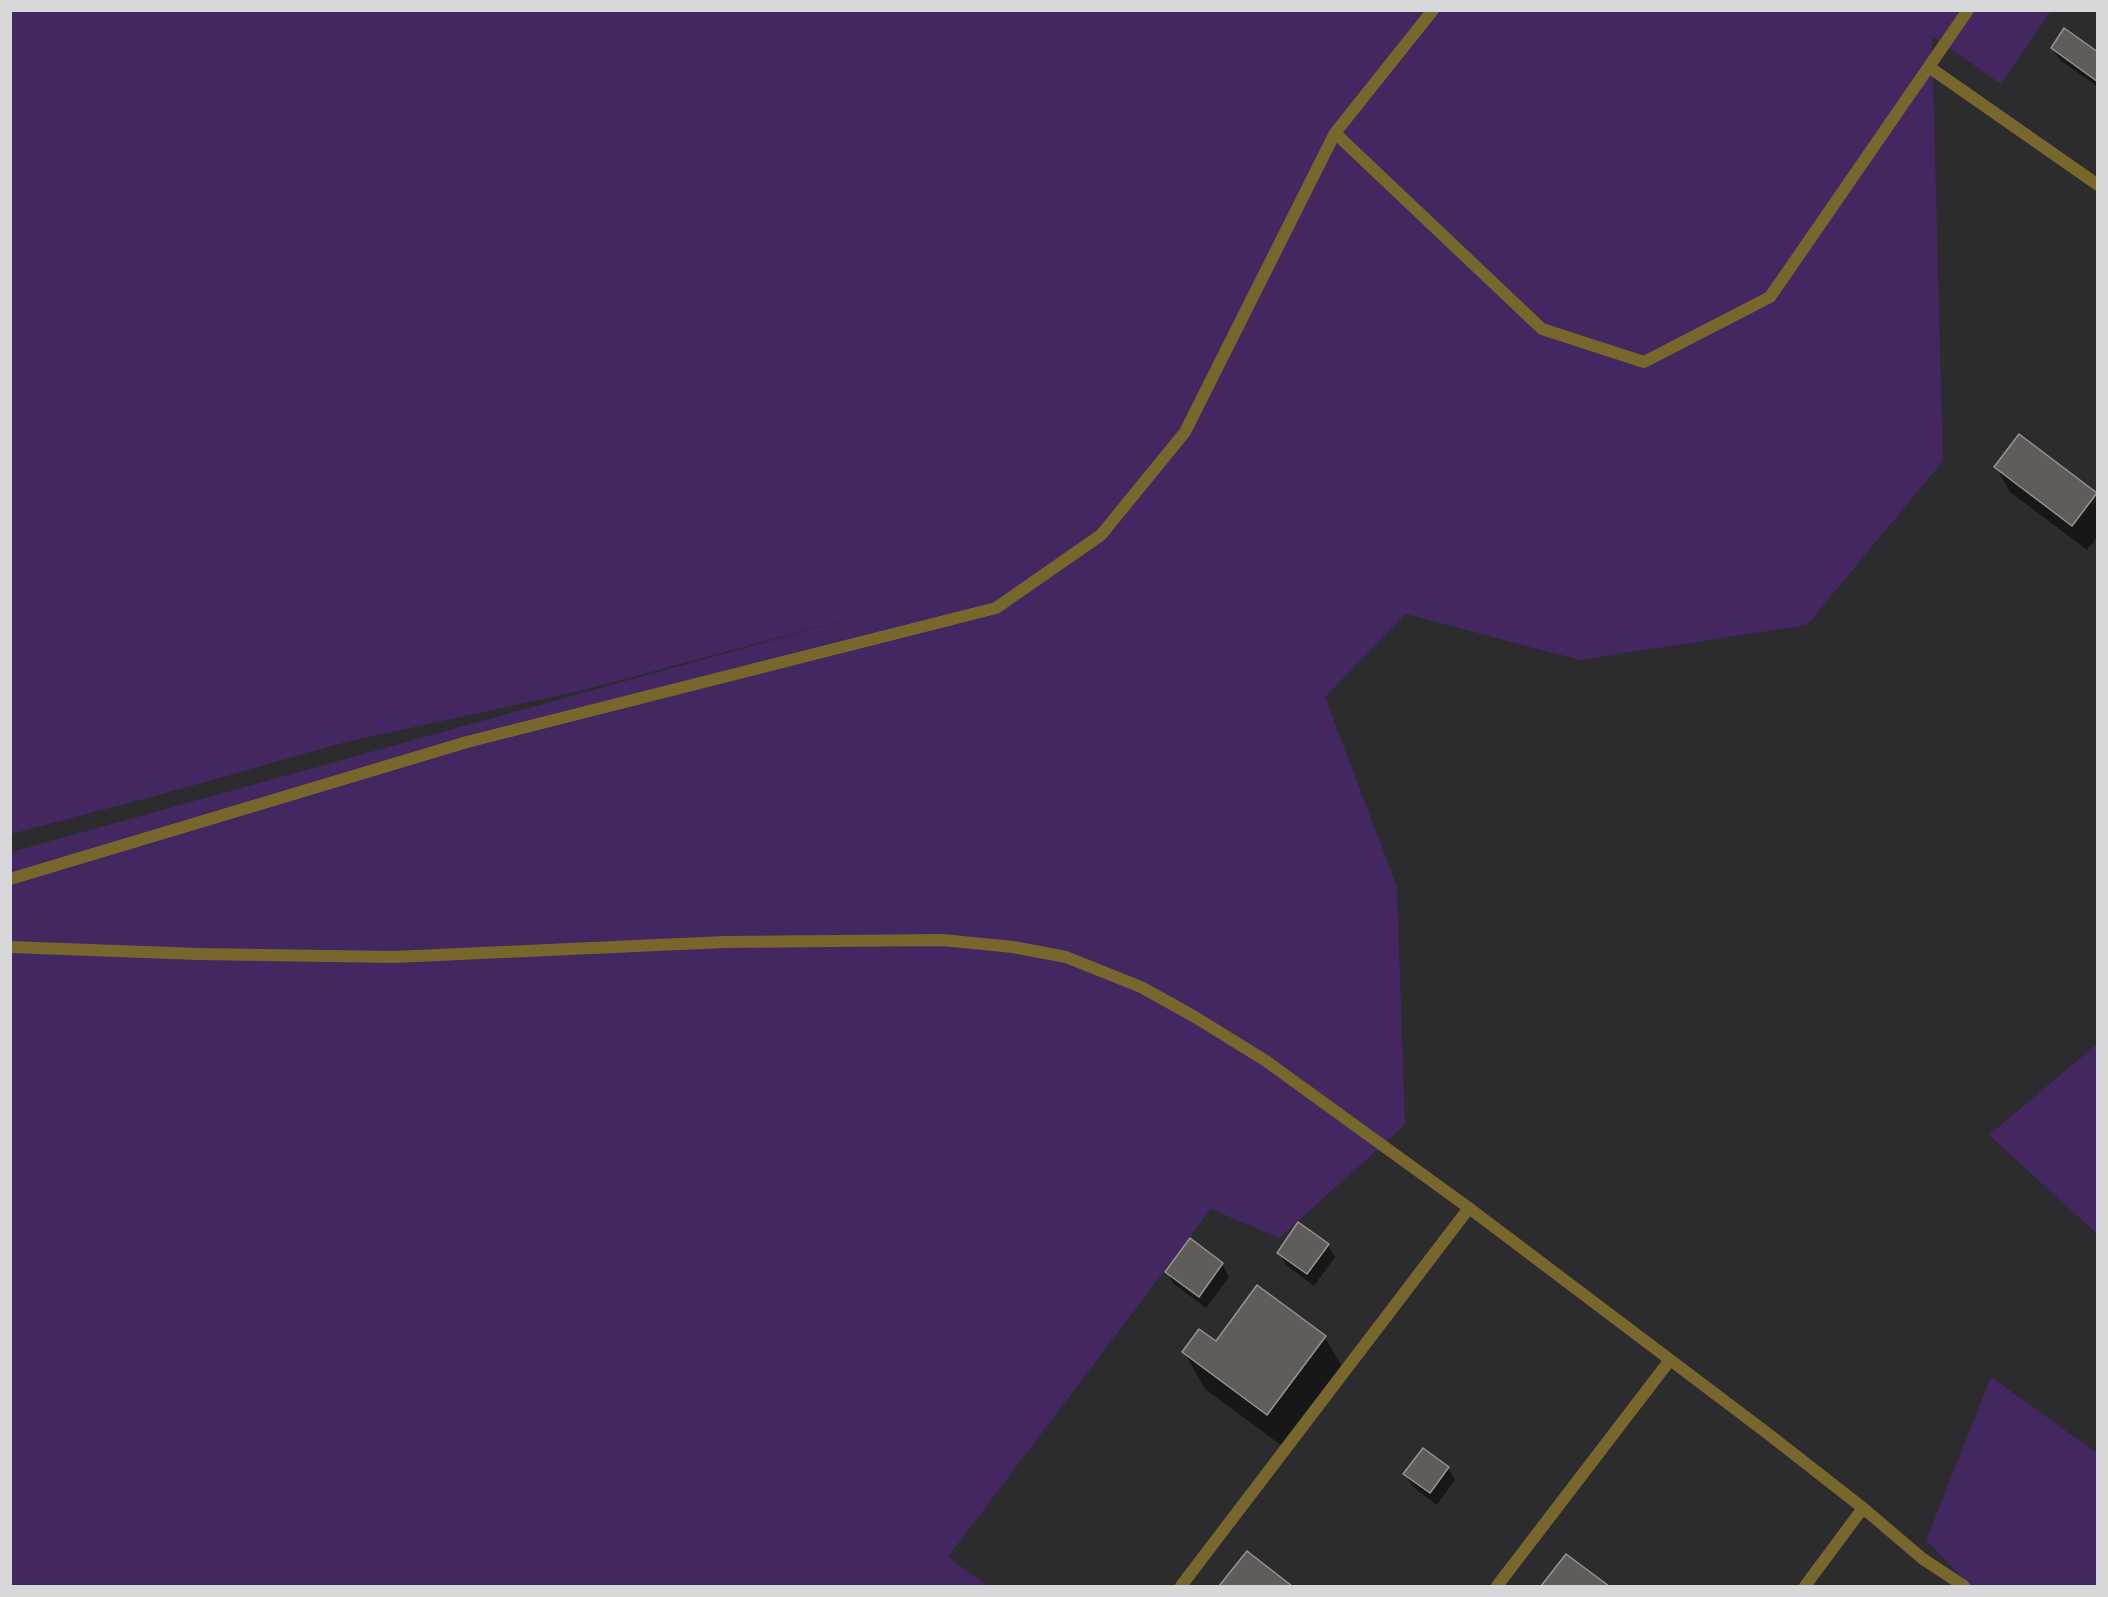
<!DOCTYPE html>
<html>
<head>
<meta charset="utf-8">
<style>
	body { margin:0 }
	#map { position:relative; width:2108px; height:1597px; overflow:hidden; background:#2c2b2e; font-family:"Asap Condensed",sans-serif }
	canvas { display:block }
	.frame { position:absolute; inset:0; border:12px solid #d8d7d9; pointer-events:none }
</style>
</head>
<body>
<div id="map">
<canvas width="2108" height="1597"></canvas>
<div class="frame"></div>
</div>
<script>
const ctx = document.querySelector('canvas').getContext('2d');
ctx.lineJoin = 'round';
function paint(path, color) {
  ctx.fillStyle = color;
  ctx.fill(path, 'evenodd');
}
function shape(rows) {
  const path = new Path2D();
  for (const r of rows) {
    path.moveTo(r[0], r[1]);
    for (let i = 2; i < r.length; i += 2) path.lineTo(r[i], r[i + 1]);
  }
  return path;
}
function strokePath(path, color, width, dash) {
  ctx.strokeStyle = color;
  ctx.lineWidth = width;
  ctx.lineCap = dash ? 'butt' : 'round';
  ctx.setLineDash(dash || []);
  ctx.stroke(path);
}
const green = shape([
	[11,11,2051,11,2001,84,1932,36,1943,461,1807,625,1580,660,1406,614,1325,697,1397,887,1405,1125,1279,1238,1211,1209,948,1557,988,1586,11,1586,11,852,877,611,580,691,346,742,159,795,11,834],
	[2097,1044,2097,1234,1989,1135],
	[1991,1377,2097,1453,2097,1586,1970,1586,1926,1540]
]);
const shadow = shape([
	[2052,48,2098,54,2098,87,2060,60],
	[1996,467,2096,494,2098,498,2098,536,2087,550,2010,492],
	[1190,1240,1222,1264,1229,1277,1206,1308,1174,1284,1167,1272],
	[1328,1245,1335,1257,1314,1286,1286,1265,1279,1253],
	[1325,1337,1346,1374,1289,1451,1205,1389,1184,1352],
	[1448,1468,1455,1480,1437,1505,1412,1486,1405,1474],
	[1248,1554,1290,1586,1221,1586],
	[1566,1556,1607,1586,1543,1586]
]);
const building = shape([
	[2064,28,2098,52,2098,82,2051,48,2064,28],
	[2019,434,2097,493,2072,526,1994,467,2019,434],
	[1298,1222,1329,1244,1307,1274,1277,1253,1298,1222],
	[1190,1238,1223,1263,1199,1297,1165,1272,1190,1238],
	[1257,1285,1326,1336,1267,1415,1182,1352,1199,1329,1216,1341,1257,1285],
	[1423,1448,1449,1467,1430,1493,1403,1474,1423,1448],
	[1247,1551,1292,1586,1219,1586,1247,1551],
	[1566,1554,1609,1586,1541,1586,1566,1554]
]);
const street = shape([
	[1929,67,2098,185],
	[1335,133,1542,329,1644,362,1770,297,1968,10],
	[10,879,467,742,996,608,1101,535,1185,432,1335,133,1433,10],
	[10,947,198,954,394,957,724,942,942,940,1013,947,1066,957,1141,987,1195,1017,1266,1061,1469,1208,1767,1433,1863,1508,1923,1559,1964,1586],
	[1181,1586,1469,1208],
	[1497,1586,1670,1360],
	[1805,1586,1863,1508]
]);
paint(green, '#422761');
paint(shadow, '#0007');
paint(building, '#605c5a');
strokePath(building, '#989492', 1.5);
strokePath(street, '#77672d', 12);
</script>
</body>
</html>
